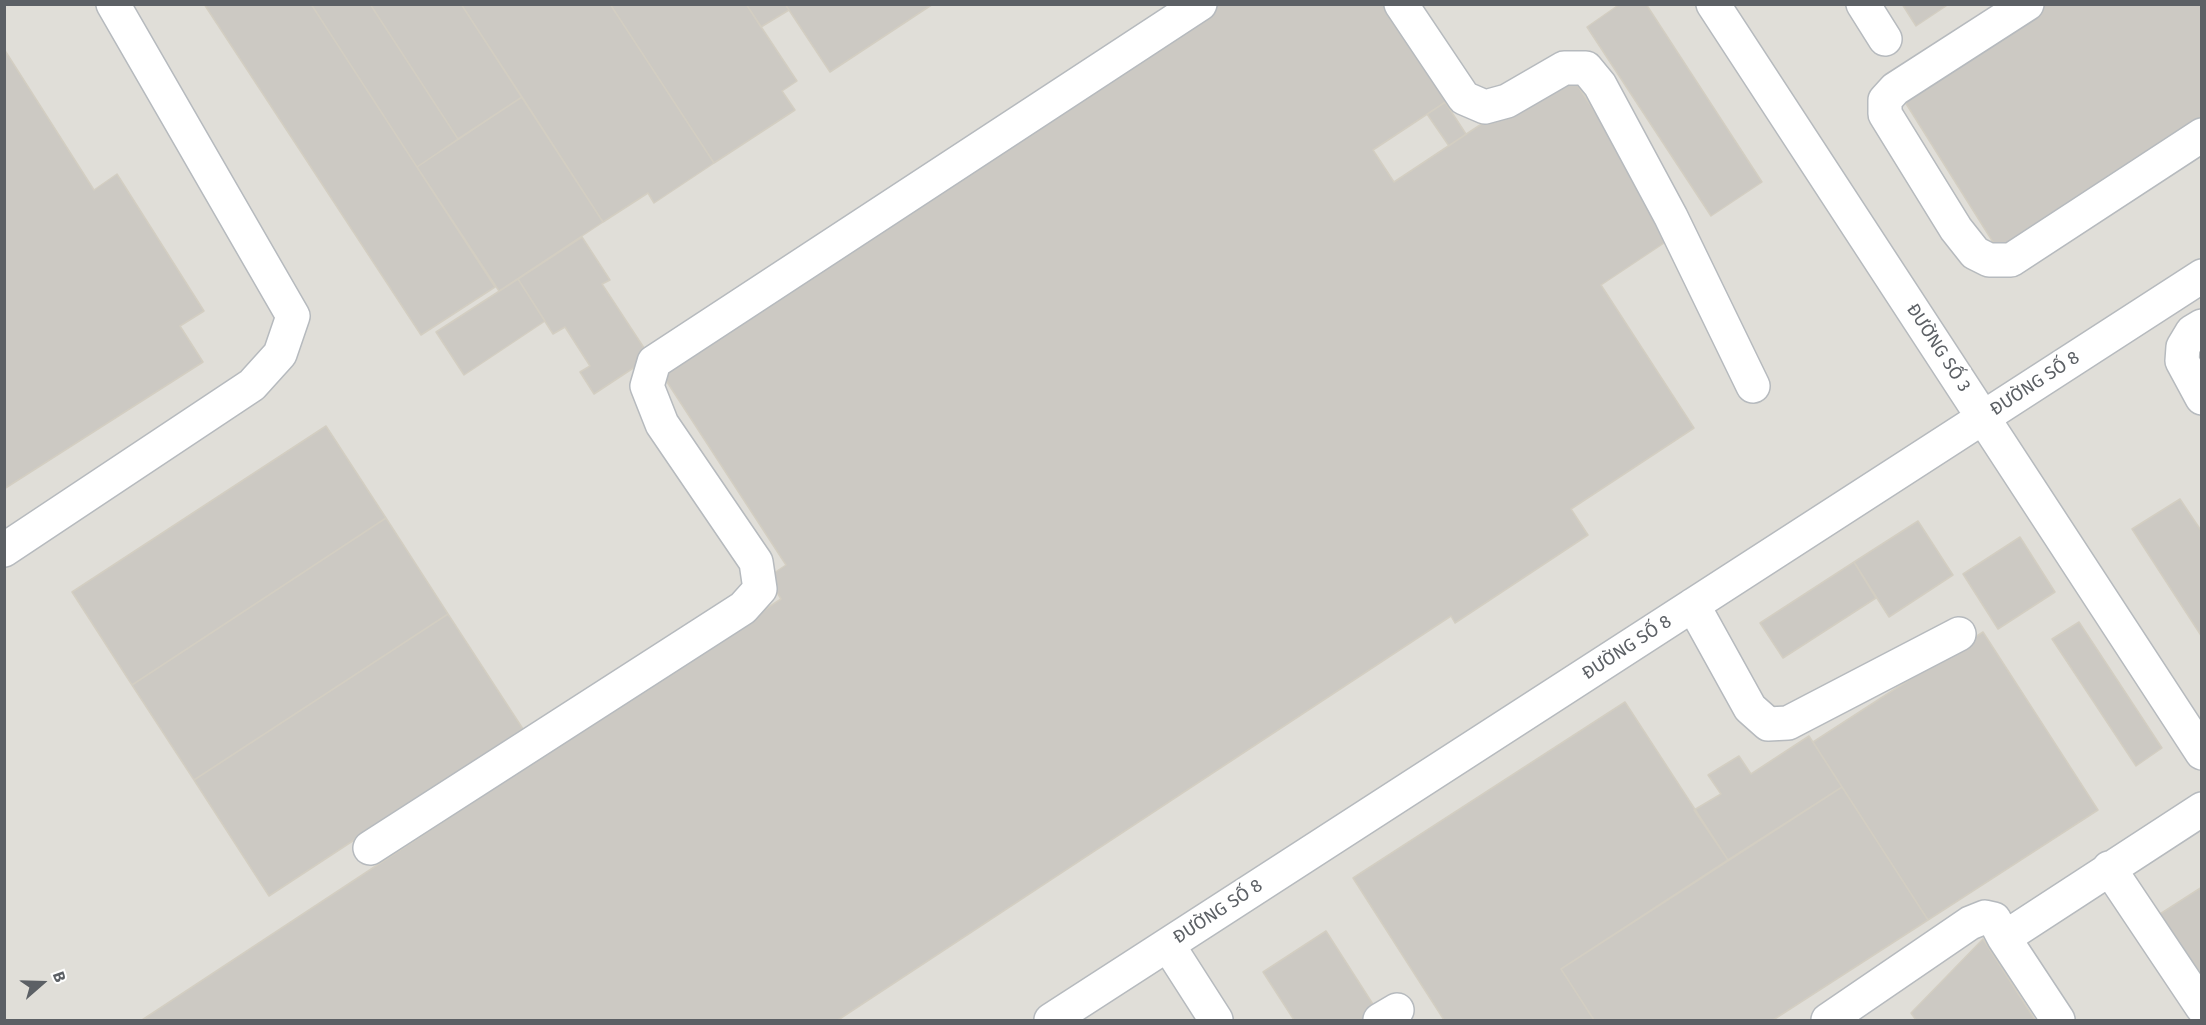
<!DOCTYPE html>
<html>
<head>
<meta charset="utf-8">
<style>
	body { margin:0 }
	#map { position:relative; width:2206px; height:1025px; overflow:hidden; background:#efece4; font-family:"Fira Sans",sans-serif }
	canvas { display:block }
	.frame { position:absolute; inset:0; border:6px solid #5c6065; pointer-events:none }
	.north { position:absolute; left:12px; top:953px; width:60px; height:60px; -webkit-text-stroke:4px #fff; paint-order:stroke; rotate:70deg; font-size:16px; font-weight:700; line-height:24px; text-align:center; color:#5c6065 }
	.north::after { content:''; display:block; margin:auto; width:21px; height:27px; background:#5c6065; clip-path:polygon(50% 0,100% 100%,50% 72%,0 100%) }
</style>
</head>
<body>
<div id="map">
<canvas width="2206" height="1025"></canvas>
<div class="frame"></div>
<div class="north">B</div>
</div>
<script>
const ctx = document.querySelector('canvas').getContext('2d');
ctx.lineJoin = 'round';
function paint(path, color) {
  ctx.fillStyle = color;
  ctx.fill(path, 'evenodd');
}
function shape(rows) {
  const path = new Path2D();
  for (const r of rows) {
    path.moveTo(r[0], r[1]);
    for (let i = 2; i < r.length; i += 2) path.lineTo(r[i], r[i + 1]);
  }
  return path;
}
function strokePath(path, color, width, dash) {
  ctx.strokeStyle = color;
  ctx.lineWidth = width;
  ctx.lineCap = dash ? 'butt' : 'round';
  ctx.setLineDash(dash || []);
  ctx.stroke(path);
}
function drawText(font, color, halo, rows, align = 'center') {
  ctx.font = font + ' "Fira Sans",sans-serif';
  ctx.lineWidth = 6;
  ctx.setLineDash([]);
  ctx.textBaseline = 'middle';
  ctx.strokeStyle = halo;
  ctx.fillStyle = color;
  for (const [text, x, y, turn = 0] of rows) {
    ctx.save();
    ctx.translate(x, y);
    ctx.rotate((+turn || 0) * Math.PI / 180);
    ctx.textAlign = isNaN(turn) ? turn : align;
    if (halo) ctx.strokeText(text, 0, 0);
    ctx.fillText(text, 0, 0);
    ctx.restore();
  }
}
const industrial = shape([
	[5,5,2201,5,2201,1020,5,1020]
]);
const building = shape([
	[204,4,311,4,495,287,421,335,204,4],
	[311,4,370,4,458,139,417,167,311,4],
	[370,4,461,4,522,97,458,139,370,4],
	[461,4,610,4,714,163,654,203,648,193,603,222,461,4],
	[610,4,746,4,797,81,782,91,795,110,714,163,610,4],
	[746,4,785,4,789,10,761,27,746,4],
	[785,4,933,4,830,72,785,4],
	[1204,4,1387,4,1450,99,1373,150,1394,182,1566,68,1676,235,1601,285,1694,428,1571,509,1588,535,1455,623,1451,616,838,1020,142,1020,781,599,768,577,786,565,656,365,1204,4],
	[1620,4,1646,4,1762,182,1711,216,1587,27,1620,4],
	[1902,4,1949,4,1916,26,1902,4],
	[2041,4,2202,5,2202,132,2003,258,1900,94,2041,4],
	[4,49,94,190,117,174,204,311,180,326,203,362,4,489,4,49],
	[522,97,603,222,499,291,417,167,522,97],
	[1445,102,1466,134,1449,146,1427,114,1445,102],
	[582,237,610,280,602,284,650,357,594,394,580,372,590,366,565,327,553,334,518,279,582,237],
	[518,279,545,321,464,375,436,332,518,279],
	[326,426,386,518,132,685,72,592,326,426],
	[2180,499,2202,532,2202,637,2132,529,2180,499],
	[386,518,448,614,194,780,132,685,386,518],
	[1918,521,1953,575,1889,617,1854,562,1918,521],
	[2020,537,2055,592,1998,629,1963,574,2020,537],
	[1854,562,1876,598,1783,658,1760,623,1854,562],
	[448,614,523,729,269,896,194,780,448,614],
	[2079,622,2162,748,2136,766,2052,639,2079,622],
	[1983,632,2098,810,1928,920,1813,742,1983,632],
	[1625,702,1728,860,1561,969,1594,1020,1444,1020,1353,878,1625,702],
	[1809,736,1842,787,1728,860,1694,810,1721,794,1708,775,1739,756,1751,774,1809,736],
	[1842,787,1928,920,1773,1020,1594,1020,1561,969,1842,787],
	[2202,887,2202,978,2160,914,2202,887],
	[1326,931,1378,1012,1365,1020,1294,1020,1263,972,1326,931],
	[1983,939,2035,1020,1916,1020,1911,1013,1983,939]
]);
const minor = shape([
	[1401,4,1464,98,1485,107,1507,101,1564,68,1586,68,1600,85,1671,217,1753,386],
	[1713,4,2202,753],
	[1863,4,1885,39],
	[2027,4,1895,89,1885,100,1885,114,1956,229,1975,253,1989,260,2011,260,2202,135],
	[2202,326,2192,332,2183,347,2182,361,2202,398],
	[4,550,252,385,280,354,293,316,113,4],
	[1693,605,1750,708,1768,724,1788,723,1959,634],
	[370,848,743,608,760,589,756,562,662,424,647,386,654,362,1200,4],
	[2109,868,2202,1007],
	[1168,945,1216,1020],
	[1051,1020,2202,276],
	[1380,1020,1397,1010],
	[1828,1020,1970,923,1985,917,1994,919,2004,938],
	[2058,1020,2004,938,2202,809]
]);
const streetNames = [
	["ĐƯỜNG SỐ 3",1938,348,57],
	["ĐƯỜNG SỐ 8",2035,384,-33],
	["ĐƯỜNG SỐ 8",1627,648,-33],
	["ĐƯỜNG SỐ 8",1218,912,-33]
];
paint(industrial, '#e0ded8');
paint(building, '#ccc9c3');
strokePath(building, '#d3cec2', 1.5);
strokePath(minor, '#b6babe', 36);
strokePath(minor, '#fff', 33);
drawText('18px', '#5c6065', '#fff', streetNames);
</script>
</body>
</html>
